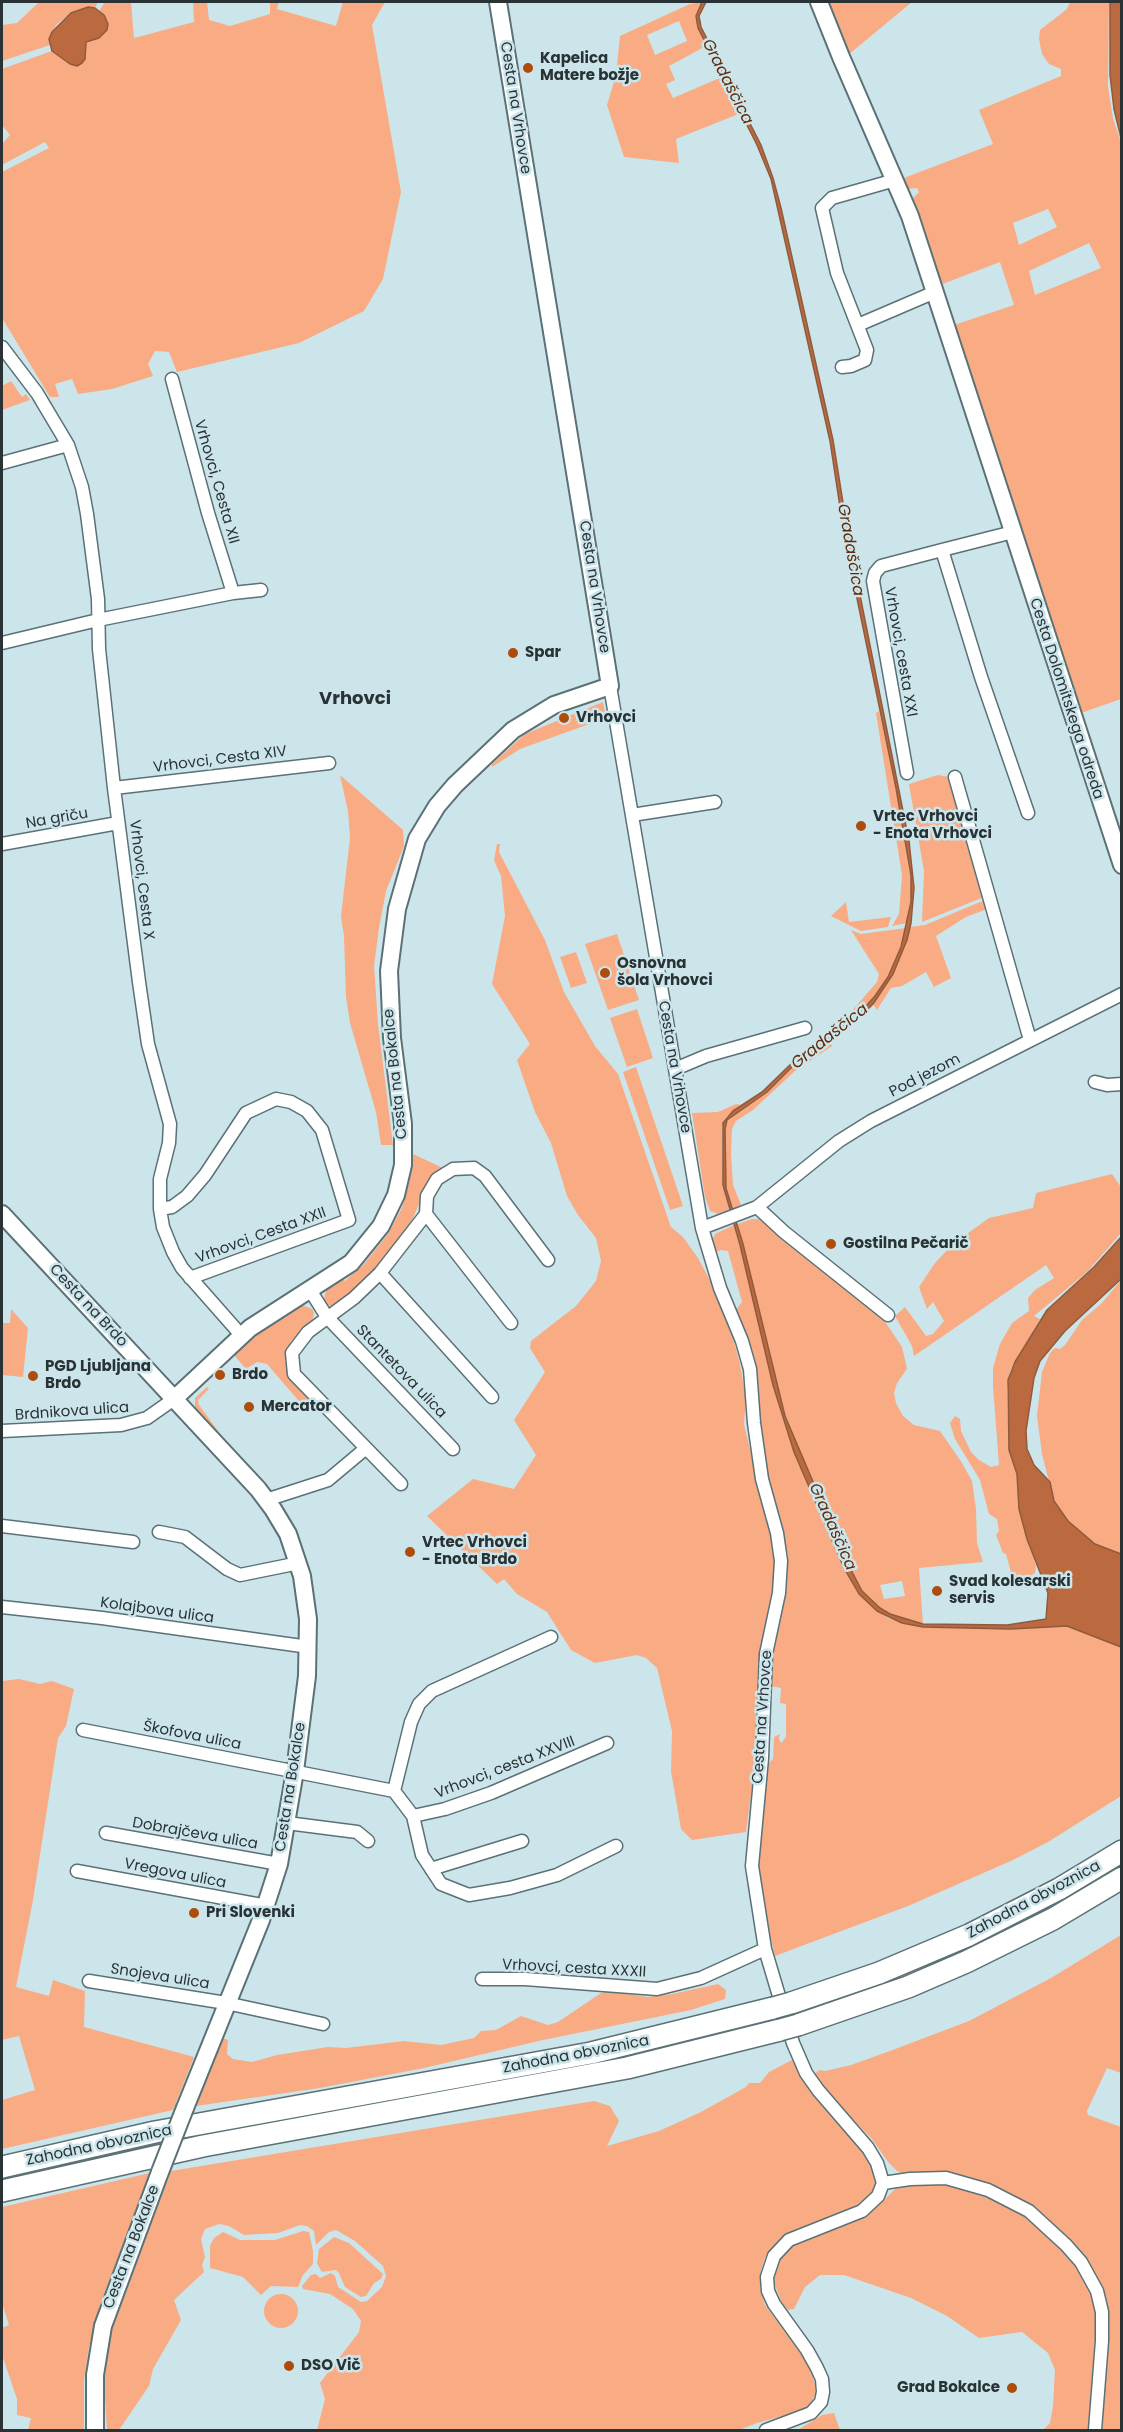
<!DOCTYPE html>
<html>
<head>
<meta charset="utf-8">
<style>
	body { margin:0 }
	#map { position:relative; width:1123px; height:2432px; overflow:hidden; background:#cce5eb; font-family:Poppins,sans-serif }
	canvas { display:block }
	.frame { position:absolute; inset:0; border:3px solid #293336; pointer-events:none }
</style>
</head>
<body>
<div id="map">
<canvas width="1123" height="2432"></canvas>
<div class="frame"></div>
</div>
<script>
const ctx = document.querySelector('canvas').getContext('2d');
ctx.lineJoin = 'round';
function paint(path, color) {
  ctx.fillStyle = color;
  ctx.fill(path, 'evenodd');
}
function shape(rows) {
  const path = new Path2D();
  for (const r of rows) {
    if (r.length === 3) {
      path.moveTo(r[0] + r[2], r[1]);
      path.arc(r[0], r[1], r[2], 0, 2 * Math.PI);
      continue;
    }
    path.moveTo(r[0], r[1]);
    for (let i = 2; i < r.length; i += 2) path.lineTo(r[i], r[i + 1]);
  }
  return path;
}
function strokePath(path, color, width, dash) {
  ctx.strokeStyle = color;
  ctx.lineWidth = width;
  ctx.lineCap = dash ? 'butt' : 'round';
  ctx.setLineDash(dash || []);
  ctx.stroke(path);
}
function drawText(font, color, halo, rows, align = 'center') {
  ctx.font = font + ' Poppins,sans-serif';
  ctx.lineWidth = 5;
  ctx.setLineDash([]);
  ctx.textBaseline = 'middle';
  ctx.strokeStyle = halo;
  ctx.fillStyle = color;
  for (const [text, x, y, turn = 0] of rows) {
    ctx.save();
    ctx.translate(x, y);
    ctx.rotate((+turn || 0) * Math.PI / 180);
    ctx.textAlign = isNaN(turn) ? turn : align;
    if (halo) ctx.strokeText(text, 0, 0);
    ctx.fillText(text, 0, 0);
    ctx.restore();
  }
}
const green = shape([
	[39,2,98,2,95,8,88,7,71,13,57,24,52,32,50,45,2,61,2,25,17,23],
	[105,2,131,2,134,38,194,22,193,2,207,2,209,20,230,26,270,14,270,2,279,2,277,9,336,26,343,2,385,2,372,25,401,192,383,279,364,311,299,343,177,372,169,352,155,351,148,364,153,376,112,389,78,394,72,379,55,384,59,397,50,397,2,318,2,172,49,148,45,142,2,165,2,144,10,135,2,125,2,69,52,51,70,64,85,59,86,42,99,38,107,30,108,23,99,11],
	[702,2,696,19,706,46,669,66,675,80,666,84,673,98,722,77,741,113,676,139,679,163,624,157,607,105,616,75,620,36,690,4],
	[679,21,687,41,655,55,647,35],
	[828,2,912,2,848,55],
	[1070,2,1109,2,1108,86,1113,119,1122,145,1121,699,1081,713,954,325,1014,305,1000,262,940,285,913,198,919,192,917,188,908,189,904,178,993,144,979,110,1061,76,1061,69,1049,64,1042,54,1039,39,1040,30,1067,9],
	[1048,209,1057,227,1019,245,1013,223],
	[1089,243,1101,268,1035,295,1029,271],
	[11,381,22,397,26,394,30,400,2,410,2,386],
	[603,702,606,718,520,749,492,767,492,764,525,734],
	[879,711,896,788,911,875,911,902,907,923,892,926,899,914,902,875,876,713],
	[340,775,403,830,404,846,386,891,379,928,374,966,378,1024,393,1145,381,1145,376,1112,350,1023,346,997,344,936,341,916,350,838,348,811],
	[938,775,950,777,984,897,922,922,924,871,909,784],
	[497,844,500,844,499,852,545,940,564,992,595,1046,618,1074,671,1227,683,1237,698,1258,714,1288,734,1342,740,1364,746,1399,744,1424,775,1555,775,1575,758,1669,756,1756,746,1832,692,1840,681,1829,671,1771,672,1731,657,1668,646,1658,637,1655,595,1663,571,1650,547,1612,517,1594,504,1579,497,1584,427,1516,473,1479,514,1489,536,1455,514,1420,545,1372,530,1348,531,1341,576,1306,596,1281,601,1261,596,1238,578,1215,567,1196,551,1143,535,1112,517,1060,530,1044,492,984,505,916,501,876,494,860],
	[985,900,987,909,966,917,936,936,951,978,934,987,926,972,902,986,891,988,877,1010,873,1004,897,966,910,927,925,925],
	[846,902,849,922,891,917,888,927,861,931,831,916],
	[906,928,901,947,888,977,875,996,857,1016,851,1012,877,982,879,974,851,930,861,934],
	[617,934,639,1000,608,1010,585,944],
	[576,952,587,983,571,988,560,957],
	[637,1009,653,1058,627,1067,610,1018],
	[830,1040,832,1046,795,1071,753,1110,736,1121,732,1129,731,1154,733,1185,741,1205,733,1209,725,1182,725,1129,727,1120,767,1092,797,1062],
	[636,1067,683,1206,670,1210,623,1072],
	[736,1104,741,1105,727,1117,722,1127,723,1185,729,1210,718,1214,710,1211,705,1197,692,1113,718,1112],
	[413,1154,443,1168,425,1190,413,1218,395,1246,374,1272,346,1300,333,1307,328,1305,324,1299,327,1287,340,1277,345,1281,364,1264,388,1234,402,1208,409,1184],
	[1112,1174,1121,1187,1121,1233,1088,1271,1034,1316,1040,1319,1010,1371,1007,1389,1009,1450,1017,1474,1019,1509,1036,1566,1035,1573,1030,1576,1012,1576,1006,1554,1003,1553,996,1535,999,1531,997,1519,989,1514,980,1480,955,1439,950,1423,955,1416,960,1419,961,1431,971,1452,979,1460,991,1467,999,1465,993,1386,993,1368,1000,1344,1012,1323,1029,1311,1028,1298,1035,1290,1054,1278,1046,1265,914,1356,912,1346,895,1316,905,1307,926,1336,933,1334,944,1321,933,1302,927,1309,919,1287,935,1263,953,1244,989,1218,1033,1208,1036,1193],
	[752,1219,759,1219,785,1242,880,1314,902,1347,907,1369,897,1383,894,1393,896,1403,903,1416,914,1425,940,1431,962,1463,972,1481,976,1509,977,1543,983,1562,919,1568,923,1624,890,1614,880,1608,862,1591,849,1566,799,1451,785,1416,777,1384,738,1224],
	[902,1581,905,1596,884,1599,880,1585],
	[734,1225,794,1452,844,1568,859,1594,888,1618,911,1625,1007,1629,1067,1626,1121,1647,1121,1796,1048,1842,1013,1860,908,1906,775,1956,763,1905,759,1864,766,1766,773,1759,774,1737,780,1734,779,1739,781,1743,786,1737,786,1704,780,1703,781,1688,771,1686,774,1647,787,1582,788,1555,767,1480,758,1428,759,1400,755,1364,751,1349,735,1311,742,1302,728,1251,721,1250,714,1253,711,1244,715,1234],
	[1121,1280,1121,1554,1106,1550,1085,1537,1068,1521,1054,1501,1042,1454,1037,1416,1042,1372,1050,1353,1055,1348,1060,1349,1065,1345,1082,1320,1102,1303],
	[302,1305,312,1309,314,1313,312,1322,291,1341,285,1362,290,1378,311,1402,304,1407,267,1364,257,1362,246,1369,234,1355,250,1338],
	[11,1309,28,1328,23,1377,2,1375,2,1323,10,1323],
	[207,1387,209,1389,198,1400,199,1405,232,1450,195,1410,195,1398],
	[19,1679,40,1684,52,1681,74,1689,66,1726,58,1738,33,1900,16,1987,49,1996,53,1980,85,1991,84,2027,194,2057,173,2110,2,2149,2,2100,35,2090,19,2036,2,2040,2,1681],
	[1121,1861,1121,1868,1071,1899,934,1966,795,2017,793,2012],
	[1121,1935,1121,2073,1107,2068,1087,2111,1088,2115,1121,2127,1121,2430,1099,2430,1108,2361,1107,2310,1103,2289,1084,2254,1045,2216,1021,2200,999,2189,905,2175,897,2171,889,2163,871,2138,832,2098,815,2073,820,2070,825,2071,851,2065,890,2051,969,2021,1051,1978],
	[718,1984,726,1990,725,1999,691,2010,543,2040,424,2068,320,2088,196,2106,223,2038,228,2040,227,2054,233,2059,252,2062,277,2055,328,2047,346,2048,404,2041,441,2045,474,2038,481,2031,496,2030,521,2016,548,2025,558,2022,601,1993,612,1991,647,1997,672,1994],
	[776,2017,778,2022,665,2051,181,2142,183,2136],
	[792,2060,816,2098,861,2147,873,2165,876,2182,871,2196,856,2209,793,2231,782,2238,765,2258,761,2270,760,2288,765,2305,810,2365,815,2385,815,2395,810,2405,801,2411,757,2423,739,2430,317,2430,325,2399,320,2383,359,2332,361,2321,353,2309,330,2294,303,2289,302,2286,311,2275,316,2274,320,2278,331,2273,335,2276,338,2287,361,2302,367,2301,382,2287,386,2276,383,2266,355,2241,336,2230,329,2232,316,2245,314,2231,307,2226,300,2225,278,2233,244,2235,229,2226,219,2224,205,2229,201,2239,205,2257,202,2265,204,2272,174,2300,181,2320,153,2369,149,2386,119,2430,107,2430,104,2382,110,2335,171,2171,594,2101,610,2106,619,2121,607,2146,659,2131,701,2112,746,2087,749,2083,760,2083,769,2072],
	[163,2140,161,2147,2,2182,2,2176],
	[150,2173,100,2305,89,2347,84,2380,84,2430,28,2430,31,2418,17,2415,17,2399,2,2355,2,2328,9,2325,2,2303,2,2207],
	[914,2183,946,2183,969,2187,1031,2218,1075,2262,1092,2291,1097,2313,1088,2430,1043,2430,1050,2423,1053,2406,1055,2370,1048,2353,1022,2332,979,2338,947,2316,911,2298,844,2275,820,2275,805,2287,794,2309,788,2310,783,2305,774,2283,773,2271,782,2252,795,2243,860,2219,874,2210,895,2189],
	[303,2231,309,2232,313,2251,313,2264,303,2275,298,2287,271,2286,261,2295,243,2277,210,2268,210,2246,214,2238,223,2232,240,2240,275,2240],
	[334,2237,349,2243,383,2274,381,2279,374,2283,366,2296,361,2297,345,2287,339,2273,336,2270,322,2272,320,2269,317,2263,319,2249],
	[281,2311,17],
	[834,2413,840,2430,798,2430,822,2415]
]);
const water = shape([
	[702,2,706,2,699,16,701,27,761,145,773,178,781,208,833,440,849,540,909,841,914,888,911,923,907,940,893,974,873,1004,855,1022,797,1062,767,1092,727,1120,725,1129,726,1188,743,1244,785,1416,849,1566,862,1591,880,1608,890,1614,923,1624,1007,1625,1046,1619,1048,1593,1027,1539,1019,1509,1017,1474,1009,1450,1008,1380,1015,1362,1047,1310,1094,1267,1121,1237,1121,1279,1065,1331,1040,1361,1034,1378,1026,1431,1027,1449,1034,1465,1050,1482,1054,1501,1068,1521,1095,1544,1121,1554,1121,1647,1067,1626,1011,1629,923,1627,902,1623,877,1611,859,1594,844,1568,794,1452,773,1385,740,1245,723,1185,723,1123,733,1111,762,1092,795,1060,857,1016,875,996,888,977,901,947,911,902,911,875,896,788,845,540,830,441,771,179,757,145,698,28,696,16,702,2],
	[1110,2,1121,2,1121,138,1114,109,1110,75,1110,2],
	[88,7,95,8,104,15,108,24,107,30,99,38,86,42,85,59,82,63,77,66,70,64,52,51,49,39,52,32,71,13,88,7]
]);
const street = shape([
	[858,325,935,292],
	[2,347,37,393,68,445,82,487,87,514,98,599,99,649,114,788,139,982,148,1044,170,1124,169,1143,160,1179,160,1209,163,1227,173,1252,182,1268,241,1335],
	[842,367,851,366,865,360,867,350,837,273,822,208,832,198,895,180],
	[2,463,68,445],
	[1013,532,942,550,981,677,1028,813],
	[233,593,261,590],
	[2,643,98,620,233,593,208,513,172,379],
	[610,686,702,1228,720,1288,742,1341,750,1369,754,1423,762,1479,777,1533,781,1561,779,1593,766,1654,762,1758,752,1866,765,1949,793,2043,806,2073,818,2090,868,2148,877,2163,883,2183,878,2196,862,2211,789,2240,774,2256,767,2277,768,2291,774,2304,807,2350,817,2368,822,2379,823,2392,821,2402,811,2413,766,2430],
	[907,773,873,581,875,573,881,566,942,550],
	[955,777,1030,1040],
	[114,788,329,763],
	[632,815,715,802],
	[2,844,118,823],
	[675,1069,706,1056,805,1028],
	[1095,1082,1107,1085,1122,1084],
	[757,1207,784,1232,888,1315],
	[160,1209,172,1207,187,1196,205,1175,246,1113,276,1099,291,1102,307,1111,322,1130,349,1220,190,1278],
	[426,1214,427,1196,437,1179,453,1169,474,1168,485,1176,548,1260],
	[702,1228,757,1207,839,1141,871,1121,1122,994],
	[380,1273,426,1214,511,1323],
	[310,1290,327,1317,453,1449],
	[2,1431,121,1425,147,1418,174,1399],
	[401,1484,294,1374,292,1353,308,1332,354,1298,380,1273,492,1397],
	[266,1500,328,1480,365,1449],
	[2,1526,133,1542],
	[159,1532,185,1537,227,1569,240,1575,299,1563],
	[2,1607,102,1618,309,1647],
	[83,1730,394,1791,411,1722,419,1704,432,1691,551,1637],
	[394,1791,413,1816,422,1855,441,1884,469,1895,510,1888,557,1875,616,1846],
	[413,1816,445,1809,491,1793,607,1743],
	[287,1823,357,1832,368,1841],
	[106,1833,279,1864],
	[431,1869,522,1841],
	[77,1871,267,1906],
	[482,1979,525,1979,657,1989,701,1978,765,1949],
	[89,1981,226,2003,323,2024],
	[883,2183,910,2179,946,2178,988,2190,1029,2211,1066,2245,1081,2262,1097,2291,1102,2312,1102,2341,1095,2430]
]);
const secondary = shape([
	[819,2,841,57,910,216,1122,865],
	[2,1214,258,1489,273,1509,288,1534,302,1576,308,1619,307,1676,295,1771,279,1864,261,1920,185,2108],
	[174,1399,250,1328,351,1263,381,1226,396,1195,403,1165,403,1124,392,1038,389,971,397,909,417,839,437,806,455,785,513,730,554,705,610,686,498,2],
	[95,2430,95,2375,103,2326,160,2172]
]);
const highway = shape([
	[791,2003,879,1973,969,1935,1059,1889,1122,1851],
	[798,2025,908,1987,966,1962,1053,1919,1122,1878],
	[2,2167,155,2132,591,2053,773,2008],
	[2,2191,203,2146,627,2068,780,2030]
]);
const secondaryBridge = shape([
	[160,2172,185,2108]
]);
const highwayBridge = shape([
	[773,2008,791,2003],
	[780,2030,798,2025]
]);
const markers = [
	[528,68,6,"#ae4c0b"],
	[513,653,6,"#ae4c0b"],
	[564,718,6,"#ae4c0b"],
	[861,826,6,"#ae4c0b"],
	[605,973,6,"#ae4c0b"],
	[831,1244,6,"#ae4c0b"],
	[220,1375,6,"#ae4c0b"],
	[33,1376,6,"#ae4c0b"],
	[249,1407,6,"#ae4c0b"],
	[410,1552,6,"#ae4c0b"],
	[937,1591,6,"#ae4c0b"],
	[194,1913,6,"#ae4c0b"],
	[289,2366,6,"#ae4c0b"],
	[1012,2388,6,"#ae4c0b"]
];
const poiNames = [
	["Kapelica",540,59],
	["Matere božje",540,76],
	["Spar",525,653],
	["Vrhovci",576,718],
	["Vrtec Vrhovci",873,817],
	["- Enota Vrhovci",873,834],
	["Osnovna",617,964],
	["šola Vrhovci",617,981],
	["Gostilna Pečarič",843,1244],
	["PGD Ljubljana",45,1367],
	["Brdo",45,1384],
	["Brdo",232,1375],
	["Mercator",261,1407],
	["Vrtec Vrhovci",422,1543],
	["- Enota Brdo",422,1560],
	["Svad kolesarski",949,1582],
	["servis",949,1599],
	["Pri Slovenki",206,1913],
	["DSO Vič",301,2366],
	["Grad Bokalce",1000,2388,"right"]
];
const streetNames = [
	["Cesta na Vrhovce",515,108,81],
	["Vrhovci, Cesta XII",216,482,74],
	["Cesta na Vrhovce",594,587,81],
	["Vrhovci, cesta XXI",900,652,80],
	["Cesta Dolomitskega odreda",1066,699,72],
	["Vrhovci, Cesta XIV",220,760,-7],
	["Na griču",57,819,-10],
	["Vrhovci, Cesta X",141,880,83],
	["Cesta na Vrhovce",674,1067,80],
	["Cesta na Bokalce",396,1074,-96],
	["Pod jezom",925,1076,-27],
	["Vrhovci, Cesta XXII",261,1236,-20],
	["Cesta na Brdo",88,1306,47],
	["Stantetova ulica",401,1372,46],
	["Brdnikova ulica",72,1412,-4],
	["Kolajbova ulica",157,1611,8],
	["Cesta na Vrhovce",763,1717,-86],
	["Škofova ulica",192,1736,11],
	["Vrhovci, cesta XXVIII",505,1768,-21],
	["Cesta na Bokalce",291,1787,-81],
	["Dobrajčeva ulica",195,1834,10],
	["Vregova ulica",175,1874,11],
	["Zahodna obvoznica",1034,1900,-28],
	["Vrhovci, cesta XXXII",574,1969,3],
	["Snojeva ulica",160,1977,9],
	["Zahodna obvoznica",576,2055,-11],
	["Zahodna obvoznica",99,2146,-12],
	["Cesta na Bokalce",132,2247,-69]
];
const waterNames = [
	["Gradaščica",727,82,63],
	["Gradaščica",850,550,80],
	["Gradaščica",830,1037,-39],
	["Gradaščica",832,1527,66]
];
const quarterNames = [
	["Vrhovci",355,699]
];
paint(green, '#f9ab84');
paint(water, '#bb6a40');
strokePath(water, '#8f5a3d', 1.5);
strokePath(street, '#5a7176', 15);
strokePath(secondary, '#5a7176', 20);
strokePath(highway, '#5a7176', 24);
strokePath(street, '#fff', 12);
strokePath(secondary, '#fff', 16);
strokePath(highway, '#fff', 21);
strokePath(secondaryBridge, '#5a7176', 20, []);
strokePath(highwayBridge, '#5a7176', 24, []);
strokePath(secondaryBridge, '#fff', 16);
strokePath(highwayBridge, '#fff', 21);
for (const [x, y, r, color] of markers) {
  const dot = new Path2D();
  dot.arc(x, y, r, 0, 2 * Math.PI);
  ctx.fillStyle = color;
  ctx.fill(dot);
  strokePath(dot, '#cce5eb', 2);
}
drawText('bold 15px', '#293336', '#cce5eb', poiNames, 'left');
drawText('15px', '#293336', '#cce5eb', streetNames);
drawText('italic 16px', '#612b0c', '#cce5eb', waterNames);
drawText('bold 18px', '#293336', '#cce5eb', quarterNames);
</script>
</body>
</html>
